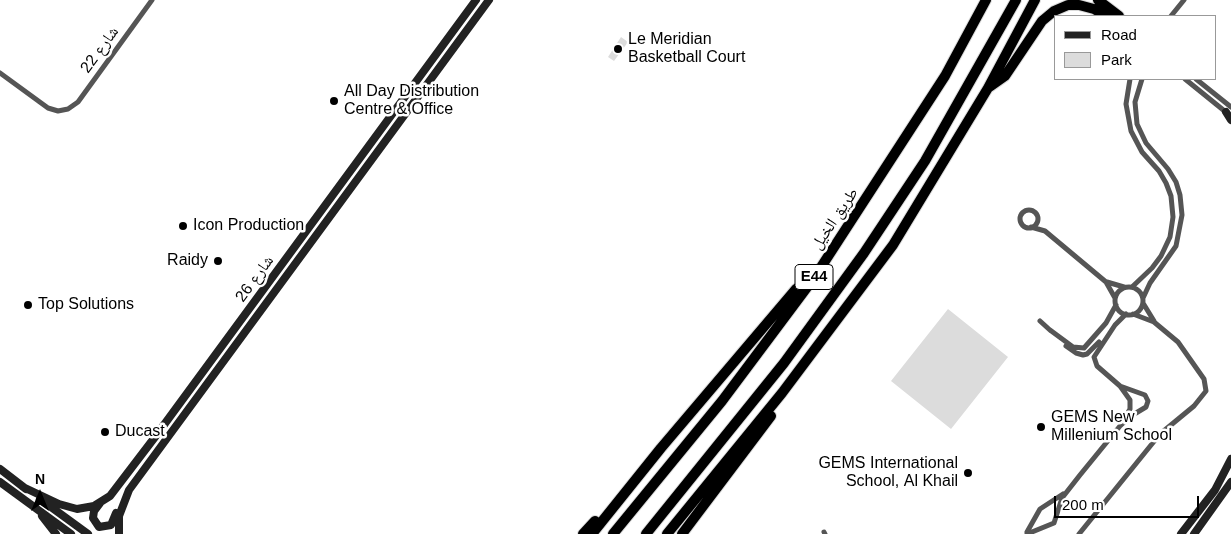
<!DOCTYPE html>
<html>
<head>
<meta charset="utf-8">
<style>
	body { margin:0 }
	#map { position:relative; width:1231px; height:534px; overflow:hidden; background:#fff; font-family:Helvetica,sans-serif }
	canvas { display:block }
	.legend { position:absolute; left:1054px; top:15px; width:162px; height:65px; box-sizing:border-box; background:#fff; border:1px solid #999; margin:0; padding:6px 9px; list-style:none; font-size:15px; color:#000 }
	.legend li { display:flex; align-items:center; gap:10px; height:25px }
	.legend b { width:25px; border:1px solid #999 }
	.north { position:absolute; left:15px; top:469px; width:50px; height:50px; -webkit-text-stroke:4px #fff; paint-order:stroke; rotate:0deg; font-size:14px; font-weight:700; line-height:20px; text-align:center; color:#000 }
	.north::after { content:''; display:block; margin:auto; width:18px; height:22px; background:#000; clip-path:polygon(50% 0,100% 100%,50% 72%,0 100%) }
	.scale { position:absolute; left:1054px; top:496px; width:145px; height:22px; box-sizing:border-box; border:2px solid #000; border-top:0; padding-left:6px; font-size:15px; line-height:18px; white-space:nowrap; color:#000; -webkit-text-stroke:4px #fff; paint-order:stroke }
</style>
</head>
<body>
<div id="map">
<canvas width="1231" height="534"></canvas>
<ul class="legend">
<li><b style="height:6px;background:#222"></b>Road</li>
<li><b style="height:14px;background:#dcdcdc"></b>Park</li>
</ul>
<div class="north">N</div>
<div class="scale">200 m</div>
</div>
<script>
const context = document.querySelector('canvas').getContext('2d');
context.lineJoin = 'round';
function paint(path, color) { context.fillStyle = color; context.fill(path, 'evenodd'); }
const shape = rows => new Path2D(rows.map(r => 'M' + r).join(''));
function stroke(path, color, width, dash) { context.strokeStyle = color; context.lineWidth = width; context.lineCap = dash ? 'butt' : 'round'; context.setLineDash(dash || []); context.stroke(path); }
function label(font, color, halo, rows, align = 'center') {
  context.font = font + ' Helvetica,"Noto Naskh Arabic",sans-serif'; context.lineWidth = 5; context.setLineDash([]); context.textBaseline = 'middle'; context.strokeStyle = halo; context.fillStyle = color; for (const [text, x, y, turn = 0] of rows) {
    context.save(); context.translate(x, y); context.rotate((+turn || 0) * Math.PI / 180); context.textAlign = isNaN(turn) ? turn : align; if (halo) context.strokeText(text, 0, 0); context.fillText(text, 0, 0); context.restore();
  }
}
const green = shape([
	[621,37,628,42,614,61,608,57],
	[948,309,1008,357,951,429,891,381]
]);
const street = shape([
	[1171,16,1184,0],
	[0,73,48,108,58,111,68,109,78,102,152,0],
	[1130,79,1126,104,1131,131,1142,152,1159,171,1166,183,1171,196,1173,217,1170,237,1161,256,1152,268,1132,287],
	[1142,79,1135,102,1137,124,1146,143,1168,169,1176,182,1180,195,1182,215,1176,246,1150,283,1143,298],
	[1185,79,1227,113],
	[1196,79,1231,107],
	'1020 219a9 9 0 1 1 18 0a9 9 0 1 1-18 0Z',
	[1031,227,1045,231,1106,282,1115,298],
	[1107,282,1124,287],
	'1115 301a14 14 0 1 1 28 0a14 14 0 1 1-28 0Z',
	[1143,303,1154,321],
	[1040,321,1051,331],
	[1050,330,1073,347,1084,348,1106,323,1116,305],
	[1066,346,1076,353,1083,355,1087,354,1099,342],
	[1123,421,1130,409,1130,400,1120,386,1097,366,1094,357,1115,325,1126,314],
	[824,532,825,534],
	[1027,532,1040,509,1063,494],
	[1027,534,1054,523,1062,498,1080,475,1120,426,1131,416,1146,407,1148,401,1145,395,1120,386],
	[1079,534,1160,434,1194,406,1206,391,1204,379,1178,342,1154,322,1133,314]
]);
const secondary = shape([
	[1226,112,1231,120],
	[0,469,26,489],
	[0,482,71,534],
	[23,487,59,504,77,509,94,506,110,496,155,437,476,0],
	[40,499,88,534],
	[100,503,94,511,93,518,99,527,111,525,116,513],
	[42,516,56,534],
	[119,534,119,516,129,490,489,0],
	[1181,534,1215,490,1231,459],
	[1194,534,1231,482]
]);
const highway = shape([
	[1098,0,1119,16],
	[988,88,1005,76,1042,21,1054,11,1068,5,1079,5,1094,9,1106,16],
	[583,534,595,521],
	[592,534,661,448,796,289,813,278],
	[613,534,722,401,814,278,945,76,986,0],
	[646,534,784,363,864,253,925,161,1016,0],
	[667,534,782,393,893,245,988,88,1035,0],
	[682,534,771,416]
]);
const markers = [
	[618,49,5,"#000"],
	[334,101,5,"#000"],
	[183,226,5,"#000"],
	[218,261,5,"#000"],
	[28,305,5,"#000"],
	[1041,427,5,"#000"],
	[105,432,5,"#000"],
	[968,473,5,"#000"]
];
const shields = [
	[814,277,38]
];
const shieldNames = [
	["E44",814,277]
];
const poiNames = [
	["Le Meridian",628,40],
	["Basketball Court",628,58],
	["All Day Distribution",344,92],
	["Centre & Office",344,110],
	["Icon Production",193,226],
	["Raidy",208,261,"right"],
	["Top Solutions",38,305],
	["GEMS New",1051,418],
	["Millenium School",1051,436],
	["Ducast",115,432],
	["GEMS International",958,464,"right"],
	["School, Al Khail",958,482,"right"]
];
const streetNames = [
	["شارع 22",100,50,-54],
	["طريق الخيل",835,219,-56],
	["شارع 26",255,279,-54]
];
paint(green, '#dcdcdc');
stroke(highway, '#dbdbdb', 12);
stroke(street, '#555', 5);
stroke(secondary, '#222', 8);
stroke(highway, '#000', 10);
for (const [x, y, r, color] of markers) { const dot = new Path2D(); dot.arc(x, y, r, 0, 2 * Math.PI); context.fillStyle = color; context.fill(dot); stroke(dot, '#fff', 2); }
for (const [x, y, w] of shields) { const box = new Path2D(); box.roundRect(x - w / 2, y - 12.5, w, 25, 4); context.fillStyle = '#fff'; context.fill(box); stroke(box, '#000', 1); }
label('bold 15px', '#000', null, shieldNames);
label('16px', '#000', '#fff', poiNames, 'left');
label('16px', '#000', '#fff', streetNames);
</script>
</body>
</html>
